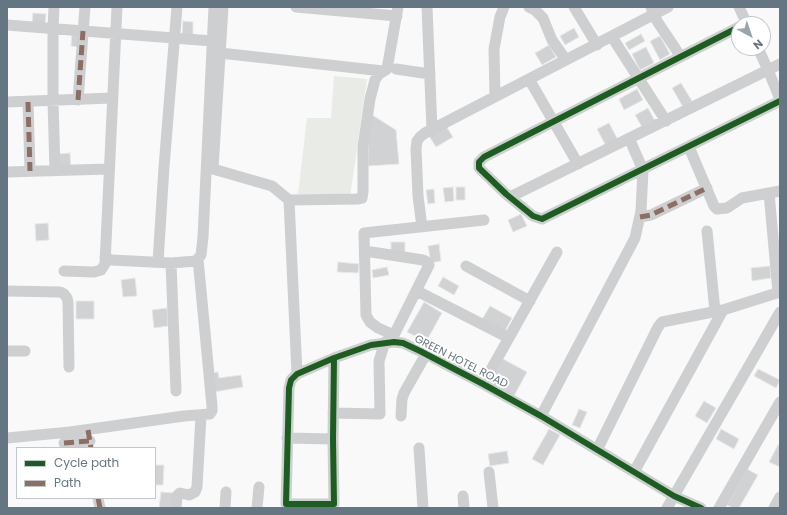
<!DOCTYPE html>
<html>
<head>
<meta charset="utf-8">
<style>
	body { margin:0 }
	#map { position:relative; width:787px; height:515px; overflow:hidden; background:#f9f9f9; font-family:Poppins,sans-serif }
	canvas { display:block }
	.frame { position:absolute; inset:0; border:8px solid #657683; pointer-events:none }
	.legend { position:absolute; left:16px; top:447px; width:140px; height:52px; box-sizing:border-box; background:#fff; border:1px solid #c1c8cd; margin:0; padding:5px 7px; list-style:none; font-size:12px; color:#657683 }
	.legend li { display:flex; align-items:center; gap:8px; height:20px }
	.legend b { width:20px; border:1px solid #c1c8cd }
	.north { position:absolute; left:731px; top:16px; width:40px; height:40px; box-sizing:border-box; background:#fff; border:1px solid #c1c8cd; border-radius:50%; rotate:140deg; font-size:11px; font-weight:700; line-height:16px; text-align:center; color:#657683 }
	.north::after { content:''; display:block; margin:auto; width:14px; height:18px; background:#99a4ac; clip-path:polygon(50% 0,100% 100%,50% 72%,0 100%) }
</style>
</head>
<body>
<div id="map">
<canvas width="787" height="515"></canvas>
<div class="frame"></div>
<ul class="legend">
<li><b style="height:5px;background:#1b5e20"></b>Cycle path</li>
<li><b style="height:5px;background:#8d6e63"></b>Path</li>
</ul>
<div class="north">N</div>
</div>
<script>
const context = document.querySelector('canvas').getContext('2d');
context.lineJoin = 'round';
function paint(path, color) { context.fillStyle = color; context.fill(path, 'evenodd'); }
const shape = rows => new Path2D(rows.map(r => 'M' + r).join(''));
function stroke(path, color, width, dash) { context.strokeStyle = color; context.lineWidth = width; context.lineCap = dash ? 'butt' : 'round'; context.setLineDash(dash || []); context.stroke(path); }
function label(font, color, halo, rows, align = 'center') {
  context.font = font + ' Poppins,sans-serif'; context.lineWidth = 4; context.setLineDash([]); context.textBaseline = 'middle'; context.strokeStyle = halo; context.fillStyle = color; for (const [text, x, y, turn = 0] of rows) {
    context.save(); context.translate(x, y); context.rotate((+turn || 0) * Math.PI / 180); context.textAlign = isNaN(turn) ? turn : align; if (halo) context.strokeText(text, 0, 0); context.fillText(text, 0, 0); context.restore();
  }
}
const green = shape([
	[334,76,367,79,350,197,332,194,298,194,307,118,331,118]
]);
const building = shape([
	[33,13,46,14,45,25,32,25,33,13],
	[183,21,193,22,193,35,182,34,183,21],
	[574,28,579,37,565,45,560,36,574,28],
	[72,31,80,31,78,47,71,46,72,31],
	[641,34,645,41,629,50,625,43,641,34],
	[660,36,670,54,660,60,650,41,660,36],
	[549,45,556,57,542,65,535,53,549,45],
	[646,47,654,63,640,70,632,54,646,47],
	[681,83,692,101,683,107,672,88,681,83],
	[637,89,643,100,624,110,619,99,637,89],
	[648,108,655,121,642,127,635,115,648,108],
	[369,113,396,130,399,164,368,166,369,113],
	[609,123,618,140,606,146,597,129,609,123],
	[446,126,453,137,436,147,429,136,446,126],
	[70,153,71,168,59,168,58,154,70,153],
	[453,187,454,201,445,202,443,188,453,187],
	[456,187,465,187,465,200,456,200,456,187],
	[434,189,435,203,428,204,426,190,434,189],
	[521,214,527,226,513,232,508,220,521,214],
	[48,223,49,240,36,241,35,224,48,223],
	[391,242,405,242,405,253,391,253,391,242],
	[439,244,441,261,431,263,428,246,439,244],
	[338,262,359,264,358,273,337,272,338,262],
	[770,266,771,278,752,281,751,268,770,266],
	[387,267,389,275,373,278,372,270,387,267],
	[443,277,459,286,454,295,438,286,443,277],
	[135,278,137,296,123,297,121,280,135,278],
	[76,301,94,301,94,319,76,319,76,301],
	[424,302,442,313,426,342,407,332,424,302],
	[490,306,512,318,504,333,481,321,490,306],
	[167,308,168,326,154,328,152,310,167,308],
	[503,359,527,372,514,396,489,383,503,359],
	[758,369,780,380,776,388,754,376,758,369],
	[218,372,219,378,241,375,243,387,214,392,211,373,218,372],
	[704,401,716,408,707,423,695,416,704,401],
	[579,409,587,412,580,428,572,425,579,409],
	[549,429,560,435,543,465,532,459,549,429],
	[721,429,739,439,734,449,716,439,721,429],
	[778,445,780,445,780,467,769,462,778,445],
	[507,451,509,463,490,466,488,454,507,451],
	[155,465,164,465,163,485,155,485,155,465],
	[747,469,758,475,739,508,733,508,727,505,747,469],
	[161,492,173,493,171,508,159,508,161,492]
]);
const minor = shape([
	[54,7,53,29,53,101,55,170],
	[223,7,213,169,272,186,289,200,357,199,362,198,363,192,363,147,370,99,375,80,379,74,387,69,398,7],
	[296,7,397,16],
	[427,7,432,130],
	[529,7,535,10,543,18,552,40,566,60],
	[574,7,597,45],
	[651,7,657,21,681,57],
	[739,7,747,24],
	[7,25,212,41],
	[739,27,484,157,479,162,479,168,506,194,533,216,542,219,780,101],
	[612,37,666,121],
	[758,48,768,70,780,99],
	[220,53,383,71],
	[396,69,430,74],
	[529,79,578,164],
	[495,97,494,49,500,17,504,7],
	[78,100,85,7],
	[7,102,112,98],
	[28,102,30,171],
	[689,147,714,206,717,209,727,208,742,198,780,191],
	[7,172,109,169],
	[769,193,778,292],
	[510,197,780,64],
	[289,200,297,374],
	[640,217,651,215,707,188],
	[422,227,418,196,416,149,417,141,420,137,425,133,668,7],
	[707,231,715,311],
	[365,251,423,260,427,262,429,265,394,335,394,341],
	[105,257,112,260,171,263,196,261,201,255,203,237,214,7],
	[158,262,164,167,177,7],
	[171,263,176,391],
	[466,266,530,301],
	[64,271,94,272,101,270,105,264,117,7],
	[7,291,60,292,64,294,67,298,68,302,69,367],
	[417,291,509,338],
	[394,335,378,328,370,322,366,315,364,233,484,220],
	[7,351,25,351],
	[334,358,333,439,334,504,286,504,289,388,291,380,297,374,334,358,371,345,394,342,403,343,420,351,483,384,541,416,674,496,701,508],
	[483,384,557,252],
	[333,413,380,414,379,361,385,342],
	[401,416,402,399,404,393,426,354],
	[541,416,635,238,641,211,643,170,629,138],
	[7,438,70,432,184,416,210,414,212,411,212,406,198,259],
	[287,438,333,439],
	[64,443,90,441],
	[419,448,423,508],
	[597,450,658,327,662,322,723,310,780,292],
	[489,472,493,508],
	[634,472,723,310],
	[463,496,464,508],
	[98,498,100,508],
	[176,508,177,496,180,493,189,495,195,492,197,487,201,416],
	[225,508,226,492],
	[257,508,259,487],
	[667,508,780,312],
	[719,508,780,402],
	[774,508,780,497]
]);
const quiet = shape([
	[78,100,83,31],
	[28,102,30,171],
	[640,217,651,215,707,188],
	[88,430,91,448],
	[64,443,90,441],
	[98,498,100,508]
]);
const cycleway = shape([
	[739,27,484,157,479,162,479,168,506,194,533,216,542,219,780,101],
	[334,358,333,439,334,504,286,504,289,388,291,380,297,374,334,358,371,345,394,342,403,343,420,351,483,384,541,416,674,496,701,508]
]);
const streetNames = [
	["GREEN HOTEL ROAD",461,362,27]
];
paint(green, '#e8ebe6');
paint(building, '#d0d2d3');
stroke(building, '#e8e8e8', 1);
stroke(minor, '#cecfd0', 11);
stroke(quiet, '#8d6e63', 5, [10, 5]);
stroke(cycleway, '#1b5e20', 6);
label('11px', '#657683', '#fff', streetNames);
</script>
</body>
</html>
